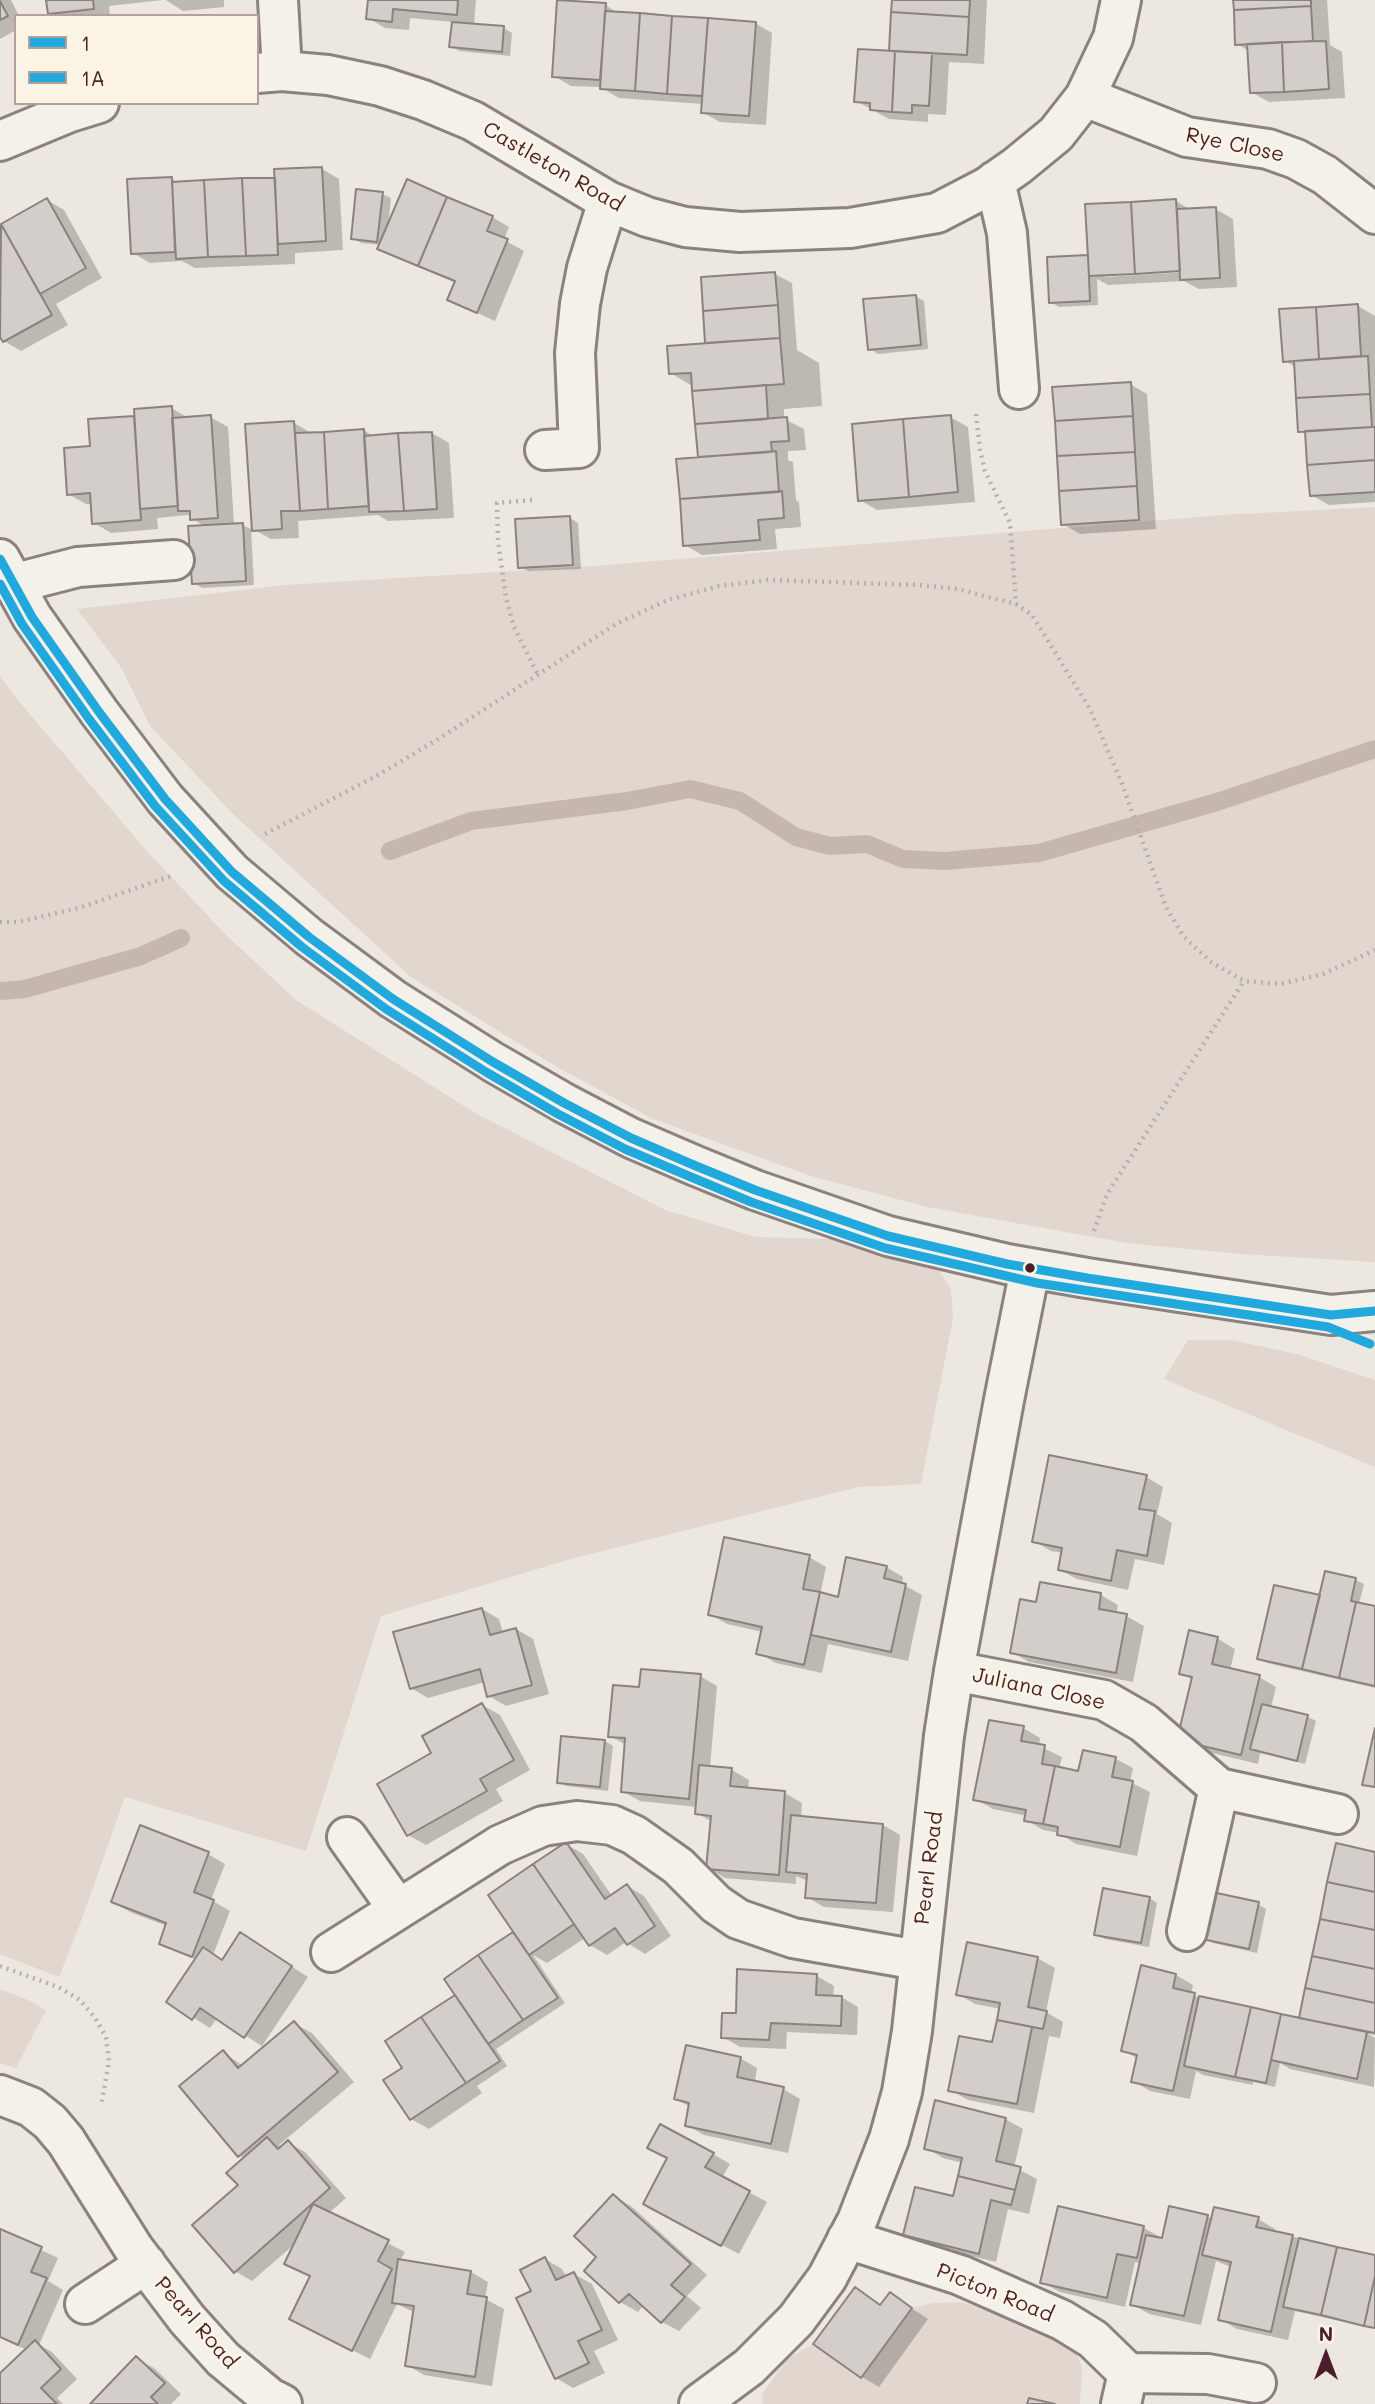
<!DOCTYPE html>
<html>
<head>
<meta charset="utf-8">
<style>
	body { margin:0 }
	#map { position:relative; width:1375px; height:2404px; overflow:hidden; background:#ece7df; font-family:Mali,sans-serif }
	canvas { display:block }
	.legend { position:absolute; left:14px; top:14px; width:245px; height:91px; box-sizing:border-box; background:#fcf5e5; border:2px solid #b59f9b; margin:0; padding:9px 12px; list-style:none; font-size:21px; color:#4a1f2b }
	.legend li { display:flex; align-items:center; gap:14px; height:35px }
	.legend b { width:35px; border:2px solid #b59f9b }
	.north { position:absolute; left:1291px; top:2320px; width:70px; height:70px; -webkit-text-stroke:5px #fcf5e5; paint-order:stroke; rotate:0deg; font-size:19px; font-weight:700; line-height:28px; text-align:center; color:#4a1f2b }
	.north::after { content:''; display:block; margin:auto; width:24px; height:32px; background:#4a1f2b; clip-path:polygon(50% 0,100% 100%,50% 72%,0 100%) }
</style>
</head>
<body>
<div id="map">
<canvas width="1375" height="2404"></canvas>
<ul class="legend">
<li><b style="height:9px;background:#21a8dc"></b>1</li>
<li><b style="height:9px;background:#21a8dc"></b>1A</li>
</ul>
<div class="north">N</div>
</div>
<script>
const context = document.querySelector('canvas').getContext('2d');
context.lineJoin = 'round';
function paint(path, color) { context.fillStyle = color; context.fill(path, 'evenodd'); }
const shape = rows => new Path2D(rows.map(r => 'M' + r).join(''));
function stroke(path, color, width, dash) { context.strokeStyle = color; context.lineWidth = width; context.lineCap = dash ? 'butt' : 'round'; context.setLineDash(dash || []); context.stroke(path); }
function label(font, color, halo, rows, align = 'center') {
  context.font = font + ' Mali,sans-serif'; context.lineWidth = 5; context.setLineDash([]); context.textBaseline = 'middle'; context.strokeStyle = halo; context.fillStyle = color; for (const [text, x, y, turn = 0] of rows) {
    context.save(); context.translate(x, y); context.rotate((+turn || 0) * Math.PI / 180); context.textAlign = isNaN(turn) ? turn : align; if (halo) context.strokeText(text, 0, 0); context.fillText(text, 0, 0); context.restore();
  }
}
const green = shape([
	[1375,507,1375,1262,1241,1254,1127,1243,927,1207,811,1176,653,1119,557,1067,411,977,233,814,150,726,122,669,77,609,286,585,594,566,1222,515],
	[0,676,16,698,145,849,226,935,296,1000,475,1113,665,1210,756,1237,869,1240,936,1265,951,1290,953,1318,921,1484,858,1487,567,1560,381,1616,306,1851,125,1797,83,1916,59,1977,0,1954],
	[1188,1340,1231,1340,1297,1354,1375,1380,1375,1467,1164,1379],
	[0,1989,28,2000,46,2010,16,2068,0,2063],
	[960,2302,1032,2321,1071,2341,1082,2367,1080,2404,1055,2404,1029,2398,1027,2404,763,2404,762,2394,787,2359,813,2344,861,2378,912,2308,933,2303]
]);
const shadow = shape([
	[0,0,11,0,19,16,16,16,16,30,0,39],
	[48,0,163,0,109,6,110,16,55,16,49,13],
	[166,0,224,0,224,7,183,11],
	[370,0,476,0,474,25,504,28,512,33,510,56,459,51,451,46,453,22,410,18,409,30,385,28,368,18],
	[894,0,987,0,984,64,949,62,946,115,928,114,928,122,889,119,856,101,891,53],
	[1235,0,1327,0,1330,45,1342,52,1345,98,1269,102,1251,92,1249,51,1237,44],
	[605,5,620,14,755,23,772,33,766,125,720,122,702,112,703,104,619,98,600,87,571,86,554,76],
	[322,169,339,179,343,250,295,253,295,264,195,268,182,261,150,263,133,253,171,178,180,184,277,179],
	[382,194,391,198,388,227,492,217,509,227,504,240,524,251,495,321,450,300,456,283,397,258,380,248,381,245,361,243,353,238],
	[47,200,64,210,102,278,56,304,68,325,21,351,4,341,0,334,0,227],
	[1176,201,1191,210,1215,209,1233,219,1237,287,1199,289,1184,281,1108,285,1097,279,1098,305,1059,307,1051,302,1087,256],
	[1188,268,1189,272,1105,277,1105,274],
	[775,274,792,283,797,350,819,363,822,406,784,409,784,419,804,429,806,450,788,451,788,460,793,462,796,500,799,502,801,527,775,529,777,549,702,555,685,545,700,459,694,387,670,373,712,345,707,342],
	[915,296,924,301,928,349,878,354,870,349],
	[1358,306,1375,316,1375,502,1329,505,1311,495,1307,435,1299,431,1296,367,1285,361],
	[1130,384,1147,394,1156,529,1080,534,1063,524],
	[171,408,189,418,210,417,228,427,234,525,242,525,251,529,254,585,202,588,194,583,205,527,188,515,157,518,158,529,111,533,94,523,92,504,86,504,68,494,92,447,90,421,136,418],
	[950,417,968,427,975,502,877,510,860,500],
	[294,423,311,433,363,430,375,437,432,433,449,443,454,518,388,521,378,515,298,521,299,538,271,539,253,529],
	[570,518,578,523,581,569,528,571,520,567],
	[1146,1477,1163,1487,1157,1514,1172,1523,1164,1565,1135,1559,1128,1590,1077,1579,1060,1570,1063,1553,1051,1551,1034,1541],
	[809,1557,826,1567,820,1595,839,1599,886,1567,903,1577,902,1584,922,1595,908,1661,828,1644,822,1673,776,1663,758,1653,763,1632,727,1624,710,1614],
	[1326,1573,1356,1580,1364,1584,1359,1604,1375,1608,1375,1688,1267,1663,1259,1658,1321,1597],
	[1041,1584,1101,1595,1118,1605,1116,1614,1126,1616,1144,1626,1133,1682,1029,1662,1012,1652,1038,1604],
	[482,1609,499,1619,503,1633,516,1629,533,1639,549,1694,506,1706,489,1696,485,1682,428,1698,411,1688],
	[1191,1632,1218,1639,1235,1649,1230,1670,1259,1677,1276,1687,1271,1708,1308,1717,1316,1721,1305,1764,1260,1753,1258,1764,1196,1749,1193,1680,1181,1673],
	[700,1676,717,1686,710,1768,732,1770,749,1780,748,1790,785,1793,802,1803,801,1818,883,1825,900,1835,893,1912,824,1907,807,1897,808,1881,796,1876,796,1884,725,1878,708,1868,712,1822,697,1813,697,1807,640,1801,622,1791,626,1745,610,1736,641,1689],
	[482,1705,500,1715,530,1770,496,1789,503,1801,426,1845,408,1835,434,1754],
	[1023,1728,1040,1738,1039,1746,1062,1757,1059,1769,1080,1773,1116,1759,1133,1768,1130,1782,1150,1792,1137,1856,1076,1844,1059,1833,1043,1830,1026,1820,1027,1816,993,1809,975,1799],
	[605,1741,613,1746,608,1791,567,1786,558,1782],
	[566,1844,583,1854,612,1896,627,1886,644,1896,671,1936,645,1954,626,1942,607,1955,590,1945,585,1938,547,1963,533,1955,565,2003,496,2049,507,2066,477,2086,482,2093,429,2129,411,2119,405,2069,457,1995,446,1979,516,1933],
	[1375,1853,1375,2035,1368,2034,1375,2038,1374,2087,1290,2069,1280,2063,1275,2087,1253,2082,1253,2085,1203,2075,1196,2071,1190,2099,1150,2091,1133,2081,1138,2059,1123,2050,1176,1975,1193,1985,1191,1994,1200,1998,1300,2020],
	[208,1854,225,1864,211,1900,230,1911,213,1955,223,1961,257,1944,308,1977,262,2046,217,2018,210,2028,169,2002,197,1960,161,1944,167,1926,130,1912,113,1902],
	[1149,1898,1157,1903,1149,1947,1105,1939,1096,1934],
	[1258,1904,1266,1909,1257,1953,1213,1943,1204,1938],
	[1037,1958,1055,1968,1046,2012,1063,2022,1060,2038,1049,2036,1034,2113,968,2100,950,2090,994,2044,1001,2009,975,2004,958,1994],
	[817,1976,834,1986,833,1997,841,1997,858,2007,857,2035,787,2032,786,2049,740,2047,723,2037,737,2015],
	[295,2024,312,2033,354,2082,279,2145,283,2147,288,2143,305,2152,346,2198,329,2213,405,2252,400,2261,471,2272,488,2282,485,2299,504,2309,492,2386,424,2375,407,2365,415,2313,397,2304,370,2359,308,2328,312,2277,287,2263,297,2242,252,2281,235,2271,240,2185,245,2159,239,2155,223,2052,243,2066],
	[740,2058,757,2068,755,2082,783,2089,800,2099,788,2153,704,2135,687,2125,690,2107,676,2099],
	[1005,2119,1023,2129,1014,2167,1037,2179,1029,2214,1008,2209,996,2262,923,2245,905,2235,955,2198,963,2163,943,2158,926,2148],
	[713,2154,730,2164,722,2178,767,2202,739,2254,662,2213],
	[614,2196,631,2206,707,2275,687,2296,701,2308,679,2331,662,2322,644,2305,638,2312,620,2302,599,2257],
	[1207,2216,1212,2219,1258,2219,1275,2229,1274,2232,1375,2257,1375,2329,1295,2311,1288,2340,1237,2329,1220,2319,1231,2267,1216,2261,1201,2325,1149,2314,1132,2304,1141,2264,1135,2262,1125,2307,1060,2292,1042,2282,1144,2228,1164,2239],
	[0,2231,58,2258,48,2281,63,2290,39,2345,52,2352,77,2379,57,2398,63,2404,0,2404,0,2376,27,2350,0,2338],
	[545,2259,562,2269,566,2277,574,2274,592,2284,618,2340,594,2351,605,2373,573,2388,556,2378,533,2291],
	[855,2289,882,2306,890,2294,928,2319,879,2387,862,2377],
	[136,2359,154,2368,181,2394,171,2404,93,2404]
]);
const stream = shape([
	[390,851,471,821,627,801,690,789,740,801,796,837,830,846,867,844,903,859,945,861,1039,853,1217,802,1375,749],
	[0,991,25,989,141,956,181,938]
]);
const building = shape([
	[46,0,93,0,94,9,48,14,46,0],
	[368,0,458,0,457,15,393,9,392,22,366,19,368,0],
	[557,0,606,3,600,80,552,77,557,0],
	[892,0,970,0,969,17,891,12,892,0],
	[1233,0,1311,0,1311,6,1234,10,1233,0],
	[0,1,8,16,0,20,0,1],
	[1311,6,1313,41,1235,45,1234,10,1311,6],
	[605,11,640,13,635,91,600,89,605,11],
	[891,12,969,17,967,55,889,51,891,12],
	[640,13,672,16,667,94,635,91,640,13],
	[672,16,708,18,702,96,667,94,672,16],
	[708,18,756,22,749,116,701,113,708,18],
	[452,22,504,26,502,52,449,47,452,22],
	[1326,41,1329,89,1284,92,1282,42,1326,41],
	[1282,42,1284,92,1250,93,1247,44,1282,42],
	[858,49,895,51,892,112,870,110,870,103,854,102,858,49],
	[895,51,932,53,929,106,912,105,912,113,892,112,895,51],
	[322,167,326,241,278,244,274,169,322,167],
	[172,177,175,252,131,254,127,179,172,177],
	[242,178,275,178,278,255,246,256,242,178],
	[242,178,246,256,208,257,204,180,242,178],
	[407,179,447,197,418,266,377,249,407,179],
	[204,180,208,257,176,259,172,182,204,180],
	[356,189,383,192,377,242,351,239,356,189],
	[447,197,493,216,487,231,508,239,477,313,447,300,455,281,418,266,447,197],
	[47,198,86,268,40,294,1,224,47,198],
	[1176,199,1180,271,1135,274,1131,202,1176,199],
	[1131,202,1135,274,1089,276,1085,204,1131,202],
	[1216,207,1220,278,1180,280,1177,209,1216,207],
	[1,224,52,315,3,342,0,337,1,224],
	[1088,255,1090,301,1049,303,1047,257,1088,255],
	[775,272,778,305,703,311,701,277,775,272],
	[916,295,921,345,868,350,863,299,916,295],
	[1358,304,1361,356,1319,359,1316,307,1358,304],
	[778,305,780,338,705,343,703,311,778,305],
	[1316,307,1319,359,1283,362,1279,309,1316,307],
	[780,338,784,384,692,391,691,373,669,374,667,346,780,338],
	[1368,356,1370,394,1296,398,1294,361,1368,356],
	[1131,382,1133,416,1055,421,1052,387,1131,382],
	[766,385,768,419,695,424,692,391,766,385],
	[1370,394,1372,427,1298,432,1296,398,1370,394],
	[172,406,178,506,140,509,134,409,172,406],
	[211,415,218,518,190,520,190,511,178,511,172,418,211,415],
	[951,415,958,492,909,497,903,419,951,415],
	[134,416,141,520,92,524,90,493,67,495,64,448,90,446,88,419,134,416],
	[1133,416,1135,452,1057,456,1055,421,1133,416],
	[787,417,789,441,771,442,772,452,698,457,695,424,787,417],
	[903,419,909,497,858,501,852,424,903,419],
	[294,421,300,511,281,511,282,529,252,531,245,424,294,421],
	[1372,427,1375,427,1375,460,1307,465,1305,431,1372,427],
	[364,429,369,506,328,509,324,432,364,429],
	[324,432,328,509,300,511,295,433,324,432],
	[432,432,437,509,404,511,398,433,432,432],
	[398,433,404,511,369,512,364,436,398,433],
	[776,451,779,492,680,499,676,459,776,451],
	[1135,452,1137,486,1059,491,1057,456,1135,452],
	[1375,460,1375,492,1310,496,1307,465,1375,460],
	[1137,486,1139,520,1061,525,1059,491,1137,486],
	[782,491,784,518,758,520,760,540,683,546,680,499,782,491],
	[570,516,573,565,518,568,515,519,570,516],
	[243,523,246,581,192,584,188,526,243,523],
	[1049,1455,1147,1475,1139,1509,1155,1511,1147,1556,1117,1550,1111,1581,1058,1570,1062,1548,1032,1542,1049,1455],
	[724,1537,810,1555,803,1589,820,1592,804,1665,756,1654,762,1627,708,1615,724,1537],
	[846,1557,887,1566,884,1578,906,1584,891,1652,811,1635,820,1592,838,1597,846,1557],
	[1325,1571,1356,1578,1351,1601,1356,1602,1339,1678,1302,1669,1325,1571],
	[1040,1582,1101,1593,1099,1609,1127,1614,1116,1673,1010,1653,1020,1599,1036,1602,1040,1582],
	[1274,1585,1320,1595,1302,1669,1257,1659,1274,1585],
	[1356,1602,1375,1606,1375,1686,1339,1678,1356,1602],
	[482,1608,490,1635,516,1628,532,1685,487,1697,480,1669,410,1689,393,1632,482,1608],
	[1189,1630,1218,1637,1212,1664,1260,1675,1241,1755,1177,1740,1192,1677,1179,1674,1189,1630],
	[641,1669,701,1674,689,1799,621,1792,625,1738,608,1737,613,1685,639,1687,641,1669],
	[482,1703,514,1760,480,1779,487,1791,407,1836,377,1784,431,1753,422,1736,482,1703],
	[1262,1704,1308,1715,1297,1761,1250,1749,1262,1704],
	[989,1720,1024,1726,1021,1741,1045,1745,1042,1764,1055,1766,1043,1824,1024,1821,1026,1810,973,1800,989,1720],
	[1375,1728,1375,1787,1362,1785,1375,1728],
	[561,1736,605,1740,600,1787,557,1783,561,1736],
	[1083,1750,1116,1757,1112,1777,1133,1781,1120,1847,1057,1835,1058,1827,1043,1824,1055,1766,1078,1771,1083,1750],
	[699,1765,732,1768,730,1786,785,1791,779,1875,706,1869,711,1816,695,1814,699,1765],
	[791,1815,883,1824,876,1903,805,1898,807,1874,786,1872,791,1815],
	[140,1825,209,1852,194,1892,214,1900,192,1957,159,1944,166,1923,111,1902,140,1825],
	[566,1842,605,1899,627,1884,655,1926,627,1945,615,1928,589,1946,533,1864,566,1842],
	[1336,1843,1375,1852,1375,1892,1327,1882,1336,1843],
	[533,1864,574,1924,529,1955,488,1895,533,1864],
	[1327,1882,1375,1892,1375,1930,1320,1919,1327,1882],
	[1103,1888,1150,1897,1141,1943,1094,1935,1103,1888],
	[1212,1892,1259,1902,1249,1949,1202,1939,1212,1892],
	[1320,1919,1375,1930,1375,1969,1312,1956,1320,1919],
	[240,1932,292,1966,244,2038,200,2008,192,2020,166,2002,203,1947,222,1960,240,1932],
	[513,1932,558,1998,523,2020,478,1955,513,1932],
	[967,1942,1038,1957,1028,2007,1047,2011,1043,2029,997,2020,1000,2003,956,1995,967,1942],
	[478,1955,523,2020,488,2044,444,1979,478,1955],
	[1312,1956,1375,1969,1375,2003,1305,1988,1312,1956],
	[1141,1965,1176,1974,1173,1988,1195,1993,1173,2091,1131,2082,1137,2055,1121,2051,1141,1965],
	[737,1969,817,1974,816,1995,842,1996,841,2026,771,2023,769,2040,721,2038,722,2013,736,2013,737,1969],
	[1305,1988,1375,2003,1375,2033,1299,2018,1305,1988],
	[455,1995,500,2061,466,2083,421,2017,455,1995],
	[1199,1996,1251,2007,1235,2077,1184,2066,1199,1996],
	[1251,2007,1281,2014,1266,2083,1235,2077,1251,2007],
	[1281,2014,1367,2032,1357,2079,1271,2060,1281,2014],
	[421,2017,466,2083,410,2120,383,2080,402,2068,385,2041,421,2017],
	[997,2020,1032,2027,1017,2104,948,2091,959,2036,992,2042,997,2020],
	[294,2021,338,2072,238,2157,179,2086,223,2050,238,2068,294,2021],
	[686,2045,741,2057,737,2077,784,2087,771,2144,685,2126,689,2103,674,2099,686,2045],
	[935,2100,1006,2118,996,2161,1021,2167,1015,2190,958,2176,962,2158,924,2149,935,2100],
	[660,2124,714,2153,705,2167,750,2191,721,2246,643,2204,667,2158,647,2148,660,2124],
	[267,2137,278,2149,288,2140,330,2188,234,2273,192,2225,238,2185,226,2173,267,2137],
	[958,2176,1015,2190,1011,2205,991,2200,979,2254,903,2235,915,2187,953,2196,958,2176],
	[613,2194,691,2264,671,2285,685,2297,661,2323,629,2294,619,2303,584,2271,596,2257,574,2236,613,2194],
	[313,2204,389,2240,378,2261,392,2269,352,2351,289,2319,310,2276,284,2264,313,2204],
	[1058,2206,1144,2226,1137,2258,1117,2254,1107,2298,1040,2283,1058,2206],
	[1169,2206,1208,2215,1184,2316,1130,2305,1146,2235,1162,2238,1169,2206],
	[1214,2207,1259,2217,1256,2227,1293,2235,1271,2332,1218,2320,1231,2262,1202,2255,1214,2207],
	[0,2229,42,2247,31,2272,47,2278,18,2345,0,2337,0,2229],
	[1299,2238,1337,2247,1321,2315,1283,2307,1299,2238],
	[1337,2247,1375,2255,1375,2276,1364,2326,1321,2315,1337,2247],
	[545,2257,556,2280,574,2272,602,2330,578,2341,589,2363,555,2379,516,2298,531,2291,520,2270,545,2257],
	[398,2259,471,2271,467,2294,487,2297,475,2377,405,2366,414,2306,392,2303,398,2259],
	[1375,2276,1375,2328,1364,2326,1375,2276],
	[855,2287,880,2305,890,2292,912,2308,861,2378,813,2344,855,2287],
	[35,2340,61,2369,41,2388,57,2404,0,2404,0,2373,35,2340],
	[136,2356,165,2383,151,2397,158,2404,90,2404,136,2356],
	[1029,2398,1055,2404,1027,2404,1029,2398]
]);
const path = shape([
	[976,414,980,450,985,471,1010,523,1016,604],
	[532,500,497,503,498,541,506,598,514,627,538,675],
	[265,834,380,774,440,738,616,624,668,600,719,586,769,580,919,585,957,589,1016,604,1032,615,1090,709,1122,784,1166,907,1183,936,1211,962,1244,981,1280,984,1323,974,1375,950],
	[0,922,18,922,79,908,171,876],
	[1094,1231,1107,1194,1244,981],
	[0,1966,58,1987,80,2000,95,2018,106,2037,109,2062,101,2105]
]);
const minor = shape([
	[278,0,282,71],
	[257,73,282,71,328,75,380,86,423,100,473,121,608,201,647,217,685,227,740,232,850,228,937,213,987,187,1017,166,1056,134,1085,97,1113,38,1121,0],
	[1085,97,1187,137,1268,149,1296,159,1325,175,1375,214],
	[0,141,70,112,99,103],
	[995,181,1007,233,1019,389],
	[545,450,579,448,575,353,580,304,587,268,608,201],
	[0,559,32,617,99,712,165,799,232,872,309,937,393,999,493,1062,564,1103,631,1138,696,1166,755,1190,888,1236,1007,1264,1087,1278,1331,1315,1375,1311],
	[12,584,78,567,174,560],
	[954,1671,1104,1700,1144,1723,1219,1788,1338,1814],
	[347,1837,398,1909],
	[1187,1931,1219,1788],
	[331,1952,500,1845,543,1826,577,1821,612,1825,634,1835,678,1866,716,1904,738,1919,793,1938,918,1960],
	[0,2095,31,2107,50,2122,66,2141,134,2249,187,2319,223,2359,270,2398,282,2404],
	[847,2239,960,2275,1062,2320,1093,2339,1128,2373,1121,2404],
	[85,2304,146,2264],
	[1128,2373,1208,2374,1256,2383],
	[699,2404,749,2367,796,2320,827,2278,857,2221,889,2139,902,2092,912,2031,944,1736,954,1671,1004,1400,1030,1269]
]);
const bus1 = shape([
	[0,559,32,617,99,712,165,799,232,872,309,937,393,999,493,1062,564,1103,631,1138,696,1166,755,1190,888,1236,1007,1264,1087,1278,1331,1315,1375,1311]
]);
const bus2 = shape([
	[0,584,22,624,89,719,155,806,224,881,302,947,386,1009,486,1072,558,1114,625,1149,691,1177,751,1202,885,1248,1037,1283,1328,1327,1370,1344]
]);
const markers = [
	[1030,1268,6,"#4a1f2b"]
];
const streetNames = [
	["Rye Close",1235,145,12],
	["Castleton Road",553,167,30],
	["Juliana Close",1039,1689,12],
	["Pearl Road",929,1868,-83],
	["Picton Road",995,2293,22],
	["Pearl Road",196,2323,49]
];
paint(green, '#e1d7ce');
paint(shadow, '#0003');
stroke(stream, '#c6b6b0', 18);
paint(building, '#d3cec9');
stroke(building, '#8b817f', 2);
stroke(minor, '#8b817f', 44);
stroke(path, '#b6afac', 4.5, [2, 5]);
stroke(minor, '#f4f0ea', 38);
stroke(bus1, '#21a8dc', 9);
stroke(bus2, '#21a8dc', 9);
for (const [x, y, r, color] of markers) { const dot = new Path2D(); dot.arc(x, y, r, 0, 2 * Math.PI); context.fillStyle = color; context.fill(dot); stroke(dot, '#fcf5e5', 2.5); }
label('21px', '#4a1f2b', '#fcf5e5', streetNames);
</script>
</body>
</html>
